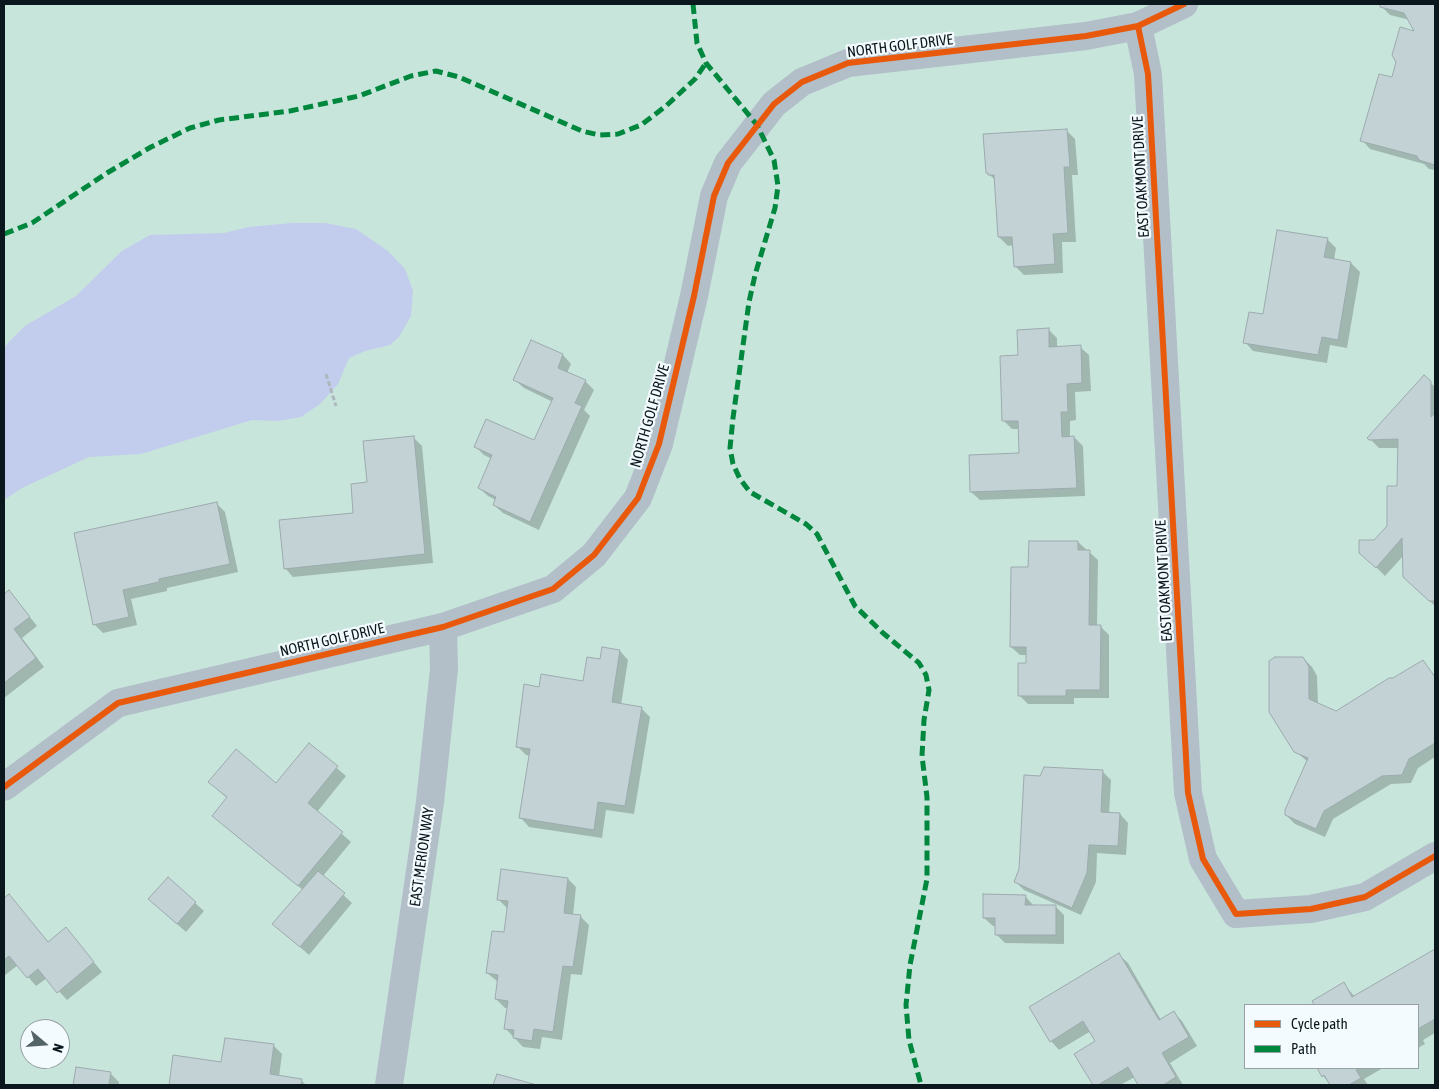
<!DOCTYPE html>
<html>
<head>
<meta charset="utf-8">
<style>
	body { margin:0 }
	#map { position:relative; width:1439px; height:1089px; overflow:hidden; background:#ddeef4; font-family:"Asap Condensed",sans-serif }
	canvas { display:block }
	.frame { position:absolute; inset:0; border:5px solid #0a181d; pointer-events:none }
	.legend { position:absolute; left:1244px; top:1004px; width:175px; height:65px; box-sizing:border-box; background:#f4fbfe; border:1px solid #96a0a4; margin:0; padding:6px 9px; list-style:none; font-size:15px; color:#0a181d }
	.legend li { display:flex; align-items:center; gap:10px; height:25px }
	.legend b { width:25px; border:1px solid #96a0a4 }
	.north { position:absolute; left:20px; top:1019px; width:50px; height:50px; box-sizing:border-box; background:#f4fbfe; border:1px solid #96a0a4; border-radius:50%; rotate:108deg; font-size:14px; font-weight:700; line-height:20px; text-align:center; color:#0a181d }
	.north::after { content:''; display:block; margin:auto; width:18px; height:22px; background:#546368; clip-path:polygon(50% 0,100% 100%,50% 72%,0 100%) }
</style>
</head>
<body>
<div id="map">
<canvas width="1439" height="1089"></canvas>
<div class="frame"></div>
<ul class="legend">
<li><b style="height:6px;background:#e8590c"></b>Cycle path</li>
<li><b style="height:6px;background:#00873e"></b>Path</li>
</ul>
<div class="north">N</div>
</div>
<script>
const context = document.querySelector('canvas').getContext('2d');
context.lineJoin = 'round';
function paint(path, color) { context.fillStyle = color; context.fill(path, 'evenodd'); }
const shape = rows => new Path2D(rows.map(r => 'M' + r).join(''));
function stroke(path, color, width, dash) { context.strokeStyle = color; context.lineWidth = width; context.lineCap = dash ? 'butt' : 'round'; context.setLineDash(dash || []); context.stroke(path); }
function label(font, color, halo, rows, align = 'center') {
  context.font = font + ' "Asap Condensed",sans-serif'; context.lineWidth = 4.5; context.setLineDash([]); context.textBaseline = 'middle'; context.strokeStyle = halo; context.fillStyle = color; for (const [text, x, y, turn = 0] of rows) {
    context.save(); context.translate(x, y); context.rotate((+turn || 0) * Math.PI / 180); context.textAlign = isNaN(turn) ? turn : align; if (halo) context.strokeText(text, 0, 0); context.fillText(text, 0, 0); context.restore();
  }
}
const green = shape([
	[4,4,1435,4,1435,1085,4,1085],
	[1245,1005,1418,1005,1418,1068,1245,1068],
	[30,1029,60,1029,60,1059,30,1059]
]);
const water = shape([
	[292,223,325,223,356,229,388,251,405,269,413,291,411,316,399,337,390,345,365,351,349,358,338,384,320,404,301,417,277,421,252,420,141,454,89,457,22,488,4,500,4,347,25,326,76,296,122,251,150,235,224,233,249,227]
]);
const shadow = shape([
	[1382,4,1435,4,1435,170,1429,169,1424,164,1370,149,1362,140,1417,33,1410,20,1390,15,1381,6],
	[1067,131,1075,139,1078,175,1072,175,1076,242,1062,242,1063,273,1024,275,1015,266,1014,245,1008,246,999,237,996,181,987,172],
	[1327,239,1336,248,1334,260,1351,263,1360,272,1347,348,1330,345,1327,363,1253,351,1245,342,1264,316],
	[1048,329,1057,338,1057,348,1080,347,1089,355,1091,391,1075,392,1076,420,1070,421,1070,438,1074,437,1083,446,1085,496,980,500,971,492,1020,454,1019,429,1012,429,1004,421,1019,356],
	[532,342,563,355,571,364,567,373,585,381,594,390,584,410,590,416,539,530,503,513,494,505,496,500,488,496,479,488,492,459,484,455,475,446,535,442,553,402,524,388,515,380],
	[1424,376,1435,387,1435,606,1413,586,1404,555,1385,576,1370,561,1375,541,1388,526,1399,487,1399,448,1379,448,1369,438],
	[413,437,422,446,433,563,293,577,285,568,355,514,369,483],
	[217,504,225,512,238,572,167,588,167,591,131,599,137,625,103,633,94,624,76,534],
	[1078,542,1098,560,1097,627,1101,627,1109,635,1109,698,1074,698,1074,704,1028,704,1019,695,1027,664,1027,655,1020,655,1011,647,1030,568],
	[9,591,37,626,22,638,44,667,4,698,4,595],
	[620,651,628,660,621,705,641,708,650,717,634,814,606,810,602,838,529,827,521,818,531,756,526,755,517,746,540,688,584,682,601,661],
	[1303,658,1312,667,1317,676,1318,704,1336,712,1423,662,1435,676,1435,757,1418,768,1411,783,1391,784,1333,819,1325,837,1295,824,1286,815,1308,762,1295,751],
	[309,744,346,776,317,812,351,842,323,876,352,903,309,955,283,932,303,890,222,824,227,798,209,782,277,784],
	[1102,771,1111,780,1109,814,1120,814,1128,823,1126,855,1097,853,1096,882,1081,915,1024,890,1015,881,1020,869,1040,777],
	[568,879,576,887,573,915,580,916,589,925,582,975,571,974,562,1040,542,1037,540,1049,523,1047,505,1028,508,1008,505,1008,496,999,498,982,487,973,505,934,507,908,498,899],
	[9,896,49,943,74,938,102,972,67,1000,47,978,36,986,18,965,4,976,4,900],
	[1025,896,1034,906,1055,906,1064,915,1064,944,1005,943,996,934,996,926,993,926,984,918],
	[195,903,204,911,186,932,159,908],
	[1435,951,1435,1033,1423,1040,1425,1044,1418,1048,1418,1005,1316,1005,1314,1001,1344,984,1355,997],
	[1119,955,1128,963,1161,1020,1174,1013,1182,1021,1197,1046,1170,1063,1183,1085,1140,1085,1135,1077,1120,1085,1095,1085,1076,1054,1097,1042,1091,1031,1059,1050,1051,1041],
	[274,1046,282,1054,279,1077,301,1080,306,1085,170,1085,174,1056,222,1063],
	[77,1068,110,1073,119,1082,119,1085,74,1085],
	[1318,1068,1383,1068,1364,1079,1368,1085,1331,1085,1323,1076]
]);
const building = shape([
	[1380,4,1435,4,1435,165,1419,160,1417,156,1360,141,1379,74,1392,77,1396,62,1392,55,1400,27,1414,31,1404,13,1380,7,1380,4],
	[1067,129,1070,167,1064,167,1068,233,1053,234,1055,264,1014,267,1012,237,998,237,994,175,988,175,988,173,986,173,983,134,1067,129],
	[1277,230,1328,238,1324,257,1351,262,1338,340,1322,337,1318,355,1243,343,1249,312,1263,314,1277,230],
	[1049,328,1049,347,1081,345,1082,383,1067,384,1068,412,1061,412,1062,437,1074,436,1077,488,970,492,969,455,1019,453,1018,421,1002,421,1000,356,1018,355,1017,330,1049,328],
	[531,340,563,354,558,368,586,380,575,403,582,406,530,522,493,505,496,497,478,488,492,455,474,447,486,419,534,440,553,398,513,380,531,340],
	[1424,375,1431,381,1431,417,1435,413,1435,601,1429,601,1403,577,1402,538,1376,568,1359,553,1359,540,1374,540,1387,526,1387,486,1397,486,1398,439,1369,440,1367,438,1424,375],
	[414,436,425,554,284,569,279,520,353,513,351,484,367,482,363,441,414,436],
	[217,502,230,564,159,579,159,582,123,590,129,617,93,625,74,533,217,502],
	[1029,541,1078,541,1078,550,1090,550,1089,625,1101,625,1100,690,1066,690,1066,696,1018,696,1018,663,1026,663,1026,647,1010,647,1011,567,1028,567,1029,541],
	[9,590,30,617,14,629,36,658,4,683,4,594,9,590],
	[602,647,620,650,612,702,642,707,625,806,598,802,594,830,519,818,530,749,516,747,524,684,539,687,541,674,583,681,587,657,600,659,602,647],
	[1275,657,1303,657,1309,667,1309,699,1336,711,1389,678,1393,678,1423,660,1435,677,1435,743,1409,759,1402,775,1382,776,1324,811,1316,829,1285,815,1285,810,1308,758,1294,752,1269,712,1269,661,1275,657],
	[309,743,338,766,308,803,343,832,298,886,212,816,227,797,208,782,236,749,276,783,309,743],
	[1044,767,1103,770,1101,812,1120,813,1118,846,1089,845,1087,873,1072,908,1014,882,1019,869,1024,775,1040,776,1044,767],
	[501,869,568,878,564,913,581,915,573,967,563,966,553,1032,534,1029,532,1041,513,1038,514,1030,504,1029,508,1001,495,999,498,975,486,973,492,931,504,932,508,901,497,900,501,869],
	[318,871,345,893,300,947,272,924,318,871],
	[168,877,196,902,177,924,148,899,168,877],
	[9,894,48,942,66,927,94,962,57,993,38,969,27,978,9,956,4,960,4,898,9,894],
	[983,894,1026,895,1025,905,1056,905,1056,935,995,935,995,918,983,918,983,894],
	[1435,949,1435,1019,1418,1029,1418,1005,1314,1005,1312,1001,1344,982,1352,997,1435,949],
	[1119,953,1159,1020,1174,1011,1189,1037,1162,1053,1176,1077,1163,1085,1138,1085,1128,1067,1098,1085,1093,1085,1074,1054,1095,1041,1083,1021,1050,1042,1029,1007,1119,953],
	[225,1038,274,1044,270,1074,302,1079,301,1085,169,1085,173,1055,221,1062,225,1038],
	[76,1067,111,1072,109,1085,73,1085,76,1067],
	[1317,1068,1360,1068,1356,1070,1361,1078,1349,1085,1330,1085,1324,1075,1322,1077,1317,1068],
	[497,1074,537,1085,493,1085,497,1074]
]);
const path = shape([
	[326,374,336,406]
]);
const minor = shape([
	[1138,26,1148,74,1188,793,1203,859,1236,914,1311,909,1365,897,1435,856],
	[4,787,118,703,443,627,553,589,594,555,638,498,659,444,694,296,714,196,728,163,774,104,802,82,848,63,1086,36,1138,26,1184,4],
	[389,1085,430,802,444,669,443,627]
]);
const quiet = shape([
	[693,4,697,43,706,63,757,125,774,160,778,186,775,208,755,275,749,302,733,418,730,448,733,464,740,479,750,492,806,524,817,534,855,606,883,633,919,663,926,675,929,690,924,720,922,756,927,797,927,879,910,965,906,1005,909,1040,921,1085],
	[4,234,32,223,107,173,151,147,190,128,219,120,290,111,359,96,411,76,436,71,459,77,582,131,599,135,618,134,641,125,666,106,695,79,706,63]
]);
const cycleway = shape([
	[1138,26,1148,74,1188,793,1203,859,1236,914,1311,909,1365,897,1435,856],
	[4,787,118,703,443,627,553,589,594,555,638,498,659,444,694,296,714,196,728,163,774,104,802,82,848,63,1086,36,1138,26,1184,4]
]);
const streetNames = [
	["NORTH GOLF DRIVE",900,46,-7],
	["EAST OAKMONT DRIVE",1141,177,-93],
	["NORTH GOLF DRIVE",650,416,-74],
	["EAST OAKMONT DRIVE",1164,581,-93],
	["NORTH GOLF DRIVE",332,640,-13],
	["EAST MERION WAY",422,857,-82]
];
paint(green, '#c8e5dc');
paint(water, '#c2ccec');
paint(shadow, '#0003');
paint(building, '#c3d2d5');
stroke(building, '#9dabae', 1);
stroke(path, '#adb7be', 3, [5, 2.5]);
stroke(minor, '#b2bec8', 28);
stroke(quiet, '#00873e', 5, [10, 5]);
stroke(cycleway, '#e8590c', 6);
label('15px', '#0a181d', '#f4fbfe', streetNames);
</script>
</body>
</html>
